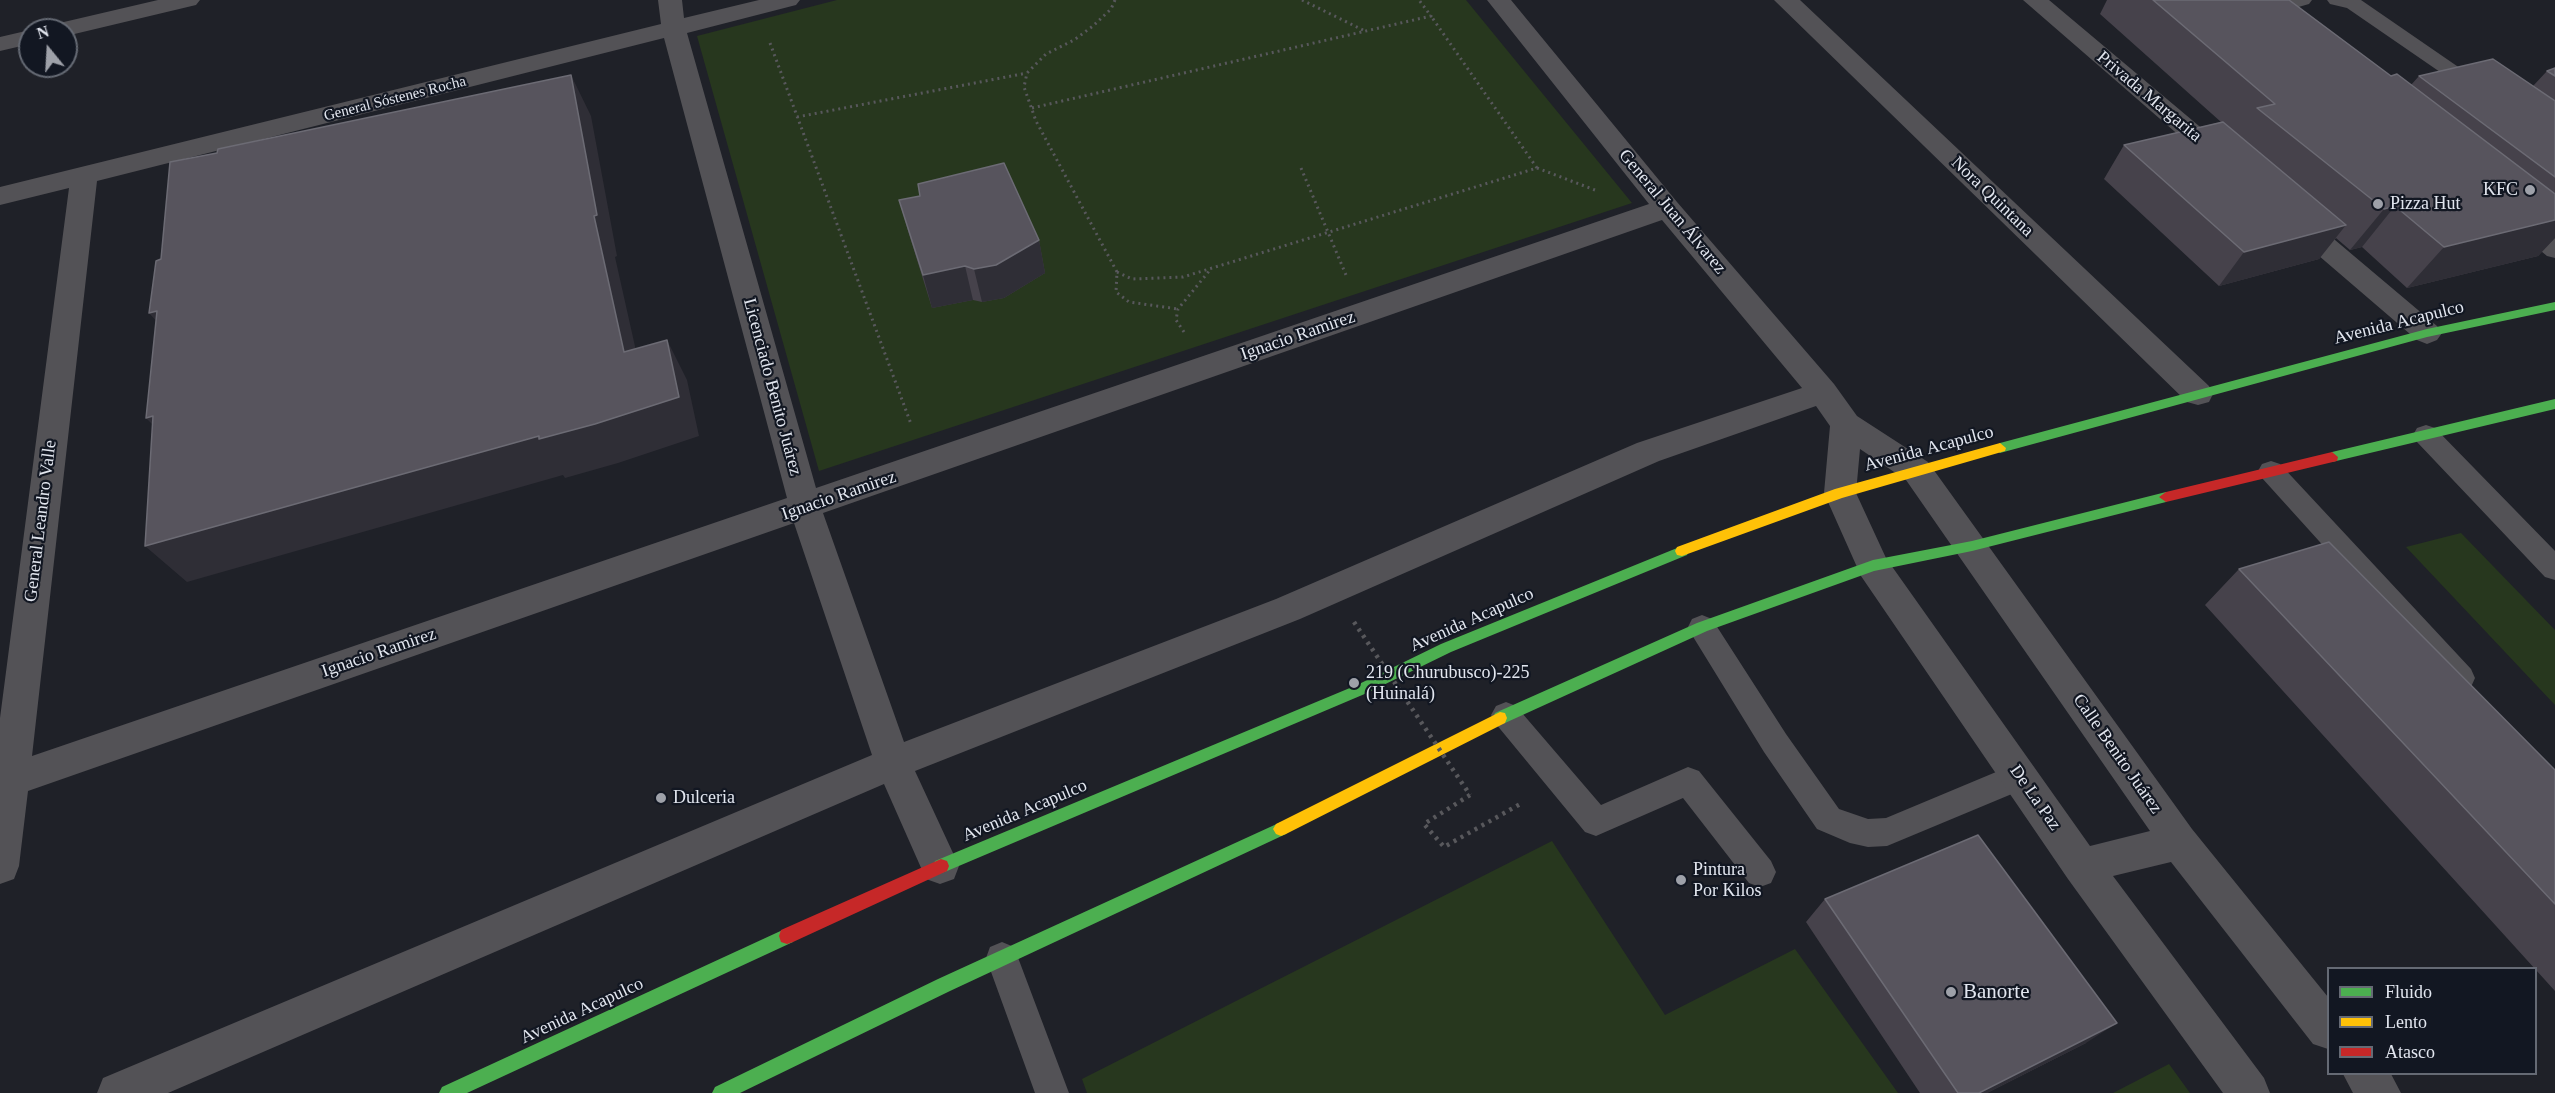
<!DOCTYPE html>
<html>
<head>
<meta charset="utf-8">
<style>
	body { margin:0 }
	#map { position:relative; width:2555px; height:1093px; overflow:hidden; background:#1f2128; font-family:"Times New Roman",serif }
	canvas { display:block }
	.legend { position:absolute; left:2327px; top:967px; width:210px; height:108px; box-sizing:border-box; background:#121722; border:2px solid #656a74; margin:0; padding:8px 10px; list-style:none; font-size:18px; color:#e2e6ef }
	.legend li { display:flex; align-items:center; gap:12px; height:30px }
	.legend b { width:30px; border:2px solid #656a74 }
	.north { position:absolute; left:18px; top:18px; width:60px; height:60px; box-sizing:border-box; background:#121722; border:2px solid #656a74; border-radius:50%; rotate:342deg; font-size:16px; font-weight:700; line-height:24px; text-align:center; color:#e2e6ef }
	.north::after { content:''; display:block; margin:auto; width:21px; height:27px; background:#9ea1a9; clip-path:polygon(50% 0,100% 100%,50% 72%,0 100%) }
</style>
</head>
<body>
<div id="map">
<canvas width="2555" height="1093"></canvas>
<ul class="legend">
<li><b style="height:8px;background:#4caf50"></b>Fluido</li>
<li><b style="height:8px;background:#ffc107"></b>Lento</li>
<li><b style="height:8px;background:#c62828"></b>Atasco</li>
</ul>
<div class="north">N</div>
</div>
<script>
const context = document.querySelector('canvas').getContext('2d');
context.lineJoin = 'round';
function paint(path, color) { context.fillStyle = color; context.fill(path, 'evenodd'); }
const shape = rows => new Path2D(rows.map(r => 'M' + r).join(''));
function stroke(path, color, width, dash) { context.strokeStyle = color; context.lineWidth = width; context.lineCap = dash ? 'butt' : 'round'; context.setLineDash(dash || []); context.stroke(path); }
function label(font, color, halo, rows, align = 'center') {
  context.font = font + ' "Times New Roman",serif'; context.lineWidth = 4.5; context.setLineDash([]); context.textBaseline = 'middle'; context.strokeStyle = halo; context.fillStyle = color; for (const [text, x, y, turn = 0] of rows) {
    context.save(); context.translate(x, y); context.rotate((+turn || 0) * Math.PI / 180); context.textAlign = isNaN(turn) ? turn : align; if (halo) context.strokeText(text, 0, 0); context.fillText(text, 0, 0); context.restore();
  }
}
const green = shape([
	[837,0,1466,0,1632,203,819,471,697,36],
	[2461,533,2555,630,2555,705,2406,547],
	[1552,841,1665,1015,1795,949,1898,1093,1087,1093,1082,1079],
	[2169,1064,2190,1093,2113,1093]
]);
const pathFar1 = shape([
	[1115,0,1111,9,1093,26,1074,40,1046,54,1027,73,1024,87,1036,121,1117,272,1116,292,1129,302,1178,309],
	[1302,0,1365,31],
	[770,43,911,424],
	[1032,108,1431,16,1419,0],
	[797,117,1027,73],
	[1301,168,1346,275],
	[1537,168,1595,190],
	[1117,272,1132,279,1183,277,1537,168,1431,16],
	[1184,332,1176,320,1178,309,1210,270]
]);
const path = shape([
	[1470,795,1424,824,1444,847,1522,803]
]);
const lane = shape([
	[2281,0,2312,0,2309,4,2281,12,2281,23,2278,27,2264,27,2261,23,2261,9,2264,5,2281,0],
	[2327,0,2361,0,2486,86,2489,90,2486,94,2479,96,2472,94,2347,8,2330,4,2327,0],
	[2521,215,2529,218,2555,238,2555,258,2547,256,2513,228,2510,223,2513,218,2521,215],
	[2426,425,2435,428,2555,551,2555,580,2545,577,2417,442,2413,435,2417,428,2426,425],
	[2271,461,2280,464,2471,669,2475,678,2471,687,2461,690,2451,687,2262,478,2258,471,2262,464,2271,461],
	[1702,615,1712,619,1786,734,1839,809,1868,819,1886,818,2020,762,2031,766,2035,776,2031,786,1887,846,1868,847,1850,843,1817,829,1764,752,1692,635,1688,627,1692,619,1702,615],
	[1506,702,1516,706,1601,805,1688,767,1699,771,1771,861,1776,872,1771,883,1760,887,1749,883,1683,798,1596,836,1585,832,1496,724,1491,715,1496,706,1506,702],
	[1002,942,1014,947,1069,1093,1035,1093,986,958,990,947,1002,942]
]);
const street = shape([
	[158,0,200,0,196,5,66,36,66,30,48,30,51,25,158,0],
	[658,0,682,0,684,18,759,0,800,0,796,5,687,33,816,488,1649,204,1487,0,1511,0,1677,202,1834,384,1857,416,1928,462,2192,829,2328,997,2328,1049,2313,1044,2171,862,2113,876,2264,1078,2270,1093,2223,1093,2068,879,1861,576,1824,493,1830,426,1816,406,1659,461,1300,619,915,771,959,866,954,879,940,884,926,879,884,784,168,1093,97,1093,103,1078,872,755,794,523,28,791,19,866,14,879,0,884,0,718,69,188,0,205,0,187,661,24,658,0],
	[664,38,787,498,32,756,97,181,664,38],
	[1662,220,1802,388,1637,443,1276,599,904,742,823,513,1662,220],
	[1860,449,1906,480,2150,831,2090,846,1886,558,1856,493,1860,449],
	[1774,0,1800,0,2209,386,2213,394,2209,402,2198,405,2187,402,1774,0],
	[2023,0,2049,0,2230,152,2234,158,2230,164,2221,166,2212,164,2023,0],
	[30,30,30,44,0,51,0,37,30,30],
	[2293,210,2303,213,2437,326,2442,333,2437,340,2427,344,2417,340,2283,225,2279,219,2283,213,2293,210],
	[2343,1074,2391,1074,2401,1093,2353,1093,2343,1074]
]);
const fast = shape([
	[2555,302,2555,310,2427,337,2000,453,1994,448,2000,443,2427,329,2555,302],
	[2555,399,2555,409,2332,462,2326,457,2332,452,2555,399],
	[2166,492,2173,497,2166,502,1972,551,1874,571,1707,631,1505,723,1500,724,1495,723,1493,718,1495,713,1697,623,1873,560,1972,541,2166,492],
	[1682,546,1687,547,1689,551,1687,555,1451,652,1367,693,947,871,941,873,935,871,933,866,935,861,1357,685,1441,644,1682,546],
	[1281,822,1286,824,1289,829,1286,834,950,991,740,1093,712,1093,715,1087,938,979,1281,822],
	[787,928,793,930,795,936,793,942,467,1093,439,1093,442,1087,787,928]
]);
const slow = shape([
	[2000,443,2006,448,2005,451,1842,498,1682,556,1677,555,1675,551,1677,547,1835,489,2000,443],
	[1500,712,1505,713,1507,718,1505,723,1286,834,1281,836,1276,834,1273,829,1276,824,1500,712]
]);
const jam = shape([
	[2332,452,2338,457,2337,461,2166,502,2159,497,2166,492,2332,452],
	[941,859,947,861,949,866,947,871,793,942,787,944,781,942,779,936,781,930,941,859]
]);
const pathBridge = shape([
	[1354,622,1470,795]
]);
const wall = shape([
	[2107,0,2289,0,2391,76,2411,85,2419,76,2533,86,2547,71,2555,68,2555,238,2538,256,2407,288,2362,247,2350,250,2336,238,2319,259,2219,286,2104,179,2124,145,2221,122,2100,14],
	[899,200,1039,240,1045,273,1004,298,982,302,973,300,932,308,909,234],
	[2239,569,2555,770,2555,991,2205,605],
	[1825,899,2086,1043,1987,1093,1920,1093,1806,922]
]);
const shadedWall = shape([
	[571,75,591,116,617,256,615,257,645,391,624,352,594,216],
	[2395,206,2362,247,2350,250,2384,209],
	[2555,220,2555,238,2538,256,2407,288,2444,247],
	[2346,225,2319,259,2219,286,2244,252],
	[1039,240,1045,273,1004,298,982,302,974,269],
	[965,266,973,300,932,308,923,275],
	[157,311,185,353,149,313],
	[667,340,687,380,699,436,618,463,565,478,563,475,187,582,145,546],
	[153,416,185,457,146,418],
	[2117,1023,2086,1043,1987,1093,1979,1093]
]);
const building = shape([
	[2153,0,2289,0,2391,76,2397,74,2555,194,2555,220,2444,247,2395,206,2384,209,2257,108,2275,104,2153,0],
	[2493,59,2555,101,2555,177,2419,76,2493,59],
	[2555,68,2555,76,2547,71,2555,68],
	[571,75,597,215,594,216,624,352,667,340,679,397,595,424,539,439,539,436,145,546,153,416,146,418,157,311,149,313,156,261,161,259,170,162,217,153,218,149,571,75],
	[2223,122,2346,225,2244,252,2124,145,2223,122],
	[1004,163,1039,240,996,265,974,269,965,266,923,275,899,200,920,196,918,184,1004,163],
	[2329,542,2555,770,2555,904,2239,569,2329,542],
	[1978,835,2117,1023,1979,1093,1958,1093,1825,899,1978,835]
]);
const markers = [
	[2530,190,6,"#9ea1a9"],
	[2378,204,6,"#9ea1a9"],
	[1354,683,6,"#9ea1a9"],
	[661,798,6,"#9ea1a9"],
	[1681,880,6,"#9ea1a9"],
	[1951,992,6,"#9ea1a9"]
];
const farStreetnames = [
	["General Sóstenes Rocha",395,99,-14]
];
const streetNames = [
	["Privada Margarita",2149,97,40],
	["Nora Quintana",1992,197,44],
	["General Juan Álvarez",1672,212,50],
	["Avenida Acapulco",2399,323,-14],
	["Ignacio Ramirez",1298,336,-19],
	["Licenciado Benito Juárez",772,387,75],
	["Avenida Acapulco",1929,449,-15],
	["Ignacio Ramirez",839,496,-19],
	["General Leandro Valle",41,521,-83],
	["Avenida Acapulco",1472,620,-24],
	["Ignacio Ramirez",379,653,-19],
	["Calle Benito Juárez",2117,754,55],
	["De La Paz",2035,798,55],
	["Avenida Acapulco",1025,811,-23],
	["Avenida Acapulco",582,1011,-25]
];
const poiNames = [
	["KFC",2518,190,"right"],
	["Pizza Hut",2390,204],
	["219 (Churubusco)-225",1366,673],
	["(Huinalá)",1366,694],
	["Dulceria",673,798],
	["Pintura",1693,870],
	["Por Kilos",1693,891]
];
const nearPoinames = [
	["Banorte",1963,992]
];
paint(green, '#27371e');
stroke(pathFar1, '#58585c', 3, [2, 4]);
stroke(path, '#58585c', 4.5, [3, 5]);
paint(lane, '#535256');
paint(street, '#535256');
paint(fast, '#4caf50');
paint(slow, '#ffc107');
paint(jam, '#c62828');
stroke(pathBridge, '#58585c', 4.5, [3, 5]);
paint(wall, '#46424b');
paint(shadedWall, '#2f2e36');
paint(building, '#57545d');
stroke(building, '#6c6b74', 1.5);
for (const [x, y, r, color] of markers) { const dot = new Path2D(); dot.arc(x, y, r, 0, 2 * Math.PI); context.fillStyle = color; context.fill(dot); stroke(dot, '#121722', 2); }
label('15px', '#e2e6ef', '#121722', farStreetnames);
label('18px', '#e2e6ef', '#121722', streetNames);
label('18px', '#e2e6ef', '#121722', poiNames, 'left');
label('21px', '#e2e6ef', '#121722', nearPoinames, 'left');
</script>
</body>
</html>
